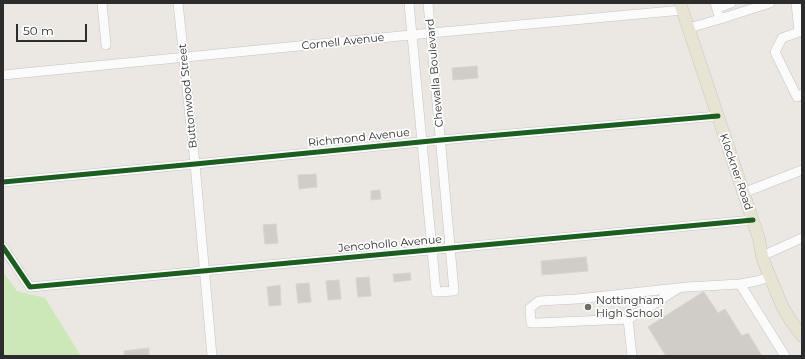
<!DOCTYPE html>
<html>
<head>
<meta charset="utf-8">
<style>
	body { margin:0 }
	#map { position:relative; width:805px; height:359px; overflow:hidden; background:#ebe7e2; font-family:Montserrat,sans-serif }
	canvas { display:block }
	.frame { position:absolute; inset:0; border:4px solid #2c2c2c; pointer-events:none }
	.scale { position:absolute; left:16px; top:24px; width:71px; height:18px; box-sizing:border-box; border:2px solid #2c2c2c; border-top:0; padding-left:5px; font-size:12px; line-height:14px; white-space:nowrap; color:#2c2c2c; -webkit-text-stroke:3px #fff; paint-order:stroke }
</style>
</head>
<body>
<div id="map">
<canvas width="805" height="359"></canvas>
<div class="frame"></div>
<div class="scale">50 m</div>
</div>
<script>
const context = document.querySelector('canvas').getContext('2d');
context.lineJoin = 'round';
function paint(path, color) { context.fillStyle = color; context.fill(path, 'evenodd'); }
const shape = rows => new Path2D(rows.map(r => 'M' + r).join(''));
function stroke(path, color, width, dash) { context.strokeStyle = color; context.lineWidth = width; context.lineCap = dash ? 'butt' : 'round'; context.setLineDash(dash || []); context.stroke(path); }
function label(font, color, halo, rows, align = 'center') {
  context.font = font + ' Montserrat,sans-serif'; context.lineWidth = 3.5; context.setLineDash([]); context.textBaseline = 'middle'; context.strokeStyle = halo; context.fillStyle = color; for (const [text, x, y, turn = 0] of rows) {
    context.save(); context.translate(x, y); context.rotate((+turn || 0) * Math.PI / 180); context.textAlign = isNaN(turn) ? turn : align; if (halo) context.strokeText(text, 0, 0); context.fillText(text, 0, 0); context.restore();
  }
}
const green = shape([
	[3,272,17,291,45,298,81,356,3,356]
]);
const building = shape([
	[477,66,478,78,453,80,452,68,477,66],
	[316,174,317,187,299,189,298,175,316,174],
	[380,190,381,199,371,200,371,191,380,190],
	[276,224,278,243,265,244,263,225,276,224],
	[586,257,588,271,542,275,541,261,586,257],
	[410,273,411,280,394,282,393,274,410,273],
	[369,277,371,296,358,297,356,278,369,277],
	[339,280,341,299,328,300,326,281,339,280],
	[309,283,311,302,298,303,296,284,309,283],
	[280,285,281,305,269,306,267,287,280,285],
	[703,292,704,292,718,313,725,309,742,336,748,333,762,356,666,356,648,327,703,292],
	[149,348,149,356,124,356,124,351,149,348]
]);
const minor = shape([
	[102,3,106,45],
	[178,3,195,164,212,356],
	[409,3,436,292,454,291,428,3],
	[715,3,720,19],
	[796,3,799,32,782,38,775,52,797,97,802,94],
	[717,8,731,3],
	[689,28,720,19,770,3],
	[3,75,431,33,683,10],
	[3,182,195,164,441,140,718,116],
	[743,193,802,170],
	[3,247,30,287,753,220],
	[762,256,802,238],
	[740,284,785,356],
	[677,289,657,302,628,319,538,323,531,323,530,308,539,301,577,299,687,287,740,284,757,281,769,277],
	[628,319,632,356]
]);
const major = shape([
	[680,3,759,239,762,256,767,270,783,308,791,321,802,336]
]);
const cycleway = shape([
	[3,182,195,164,441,140,718,116],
	[3,247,30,287,753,220]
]);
const markers = [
	[588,307,4,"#6f6d6c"]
];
const streetNames = [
	["Cornell Avenue",343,42,-6],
	["Chewalla Boulevard",435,73,-95],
	["Buttonwood Street",188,96,-96],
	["Richmond Avenue",359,138,-6],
	["Klockner Road",736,172,71],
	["Jencohollo Avenue",390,244,-5]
];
const poiNames = [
	["Nottingham",596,301],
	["High School",596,314]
];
paint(green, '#cce8b9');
paint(building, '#d0cdc9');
stroke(building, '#d6d3ce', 1);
stroke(minor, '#c4c3c3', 10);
stroke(major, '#c6c4c2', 13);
stroke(minor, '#fcfbfb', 9);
stroke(major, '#e8e4d4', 12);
stroke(cycleway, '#1b5e20', 5);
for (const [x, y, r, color] of markers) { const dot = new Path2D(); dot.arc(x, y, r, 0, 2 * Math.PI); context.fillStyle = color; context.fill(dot); stroke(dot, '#fff', 1.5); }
label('11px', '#2c2c2c', '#fff', streetNames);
label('11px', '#2c2c2c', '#fff', poiNames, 'left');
</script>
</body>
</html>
